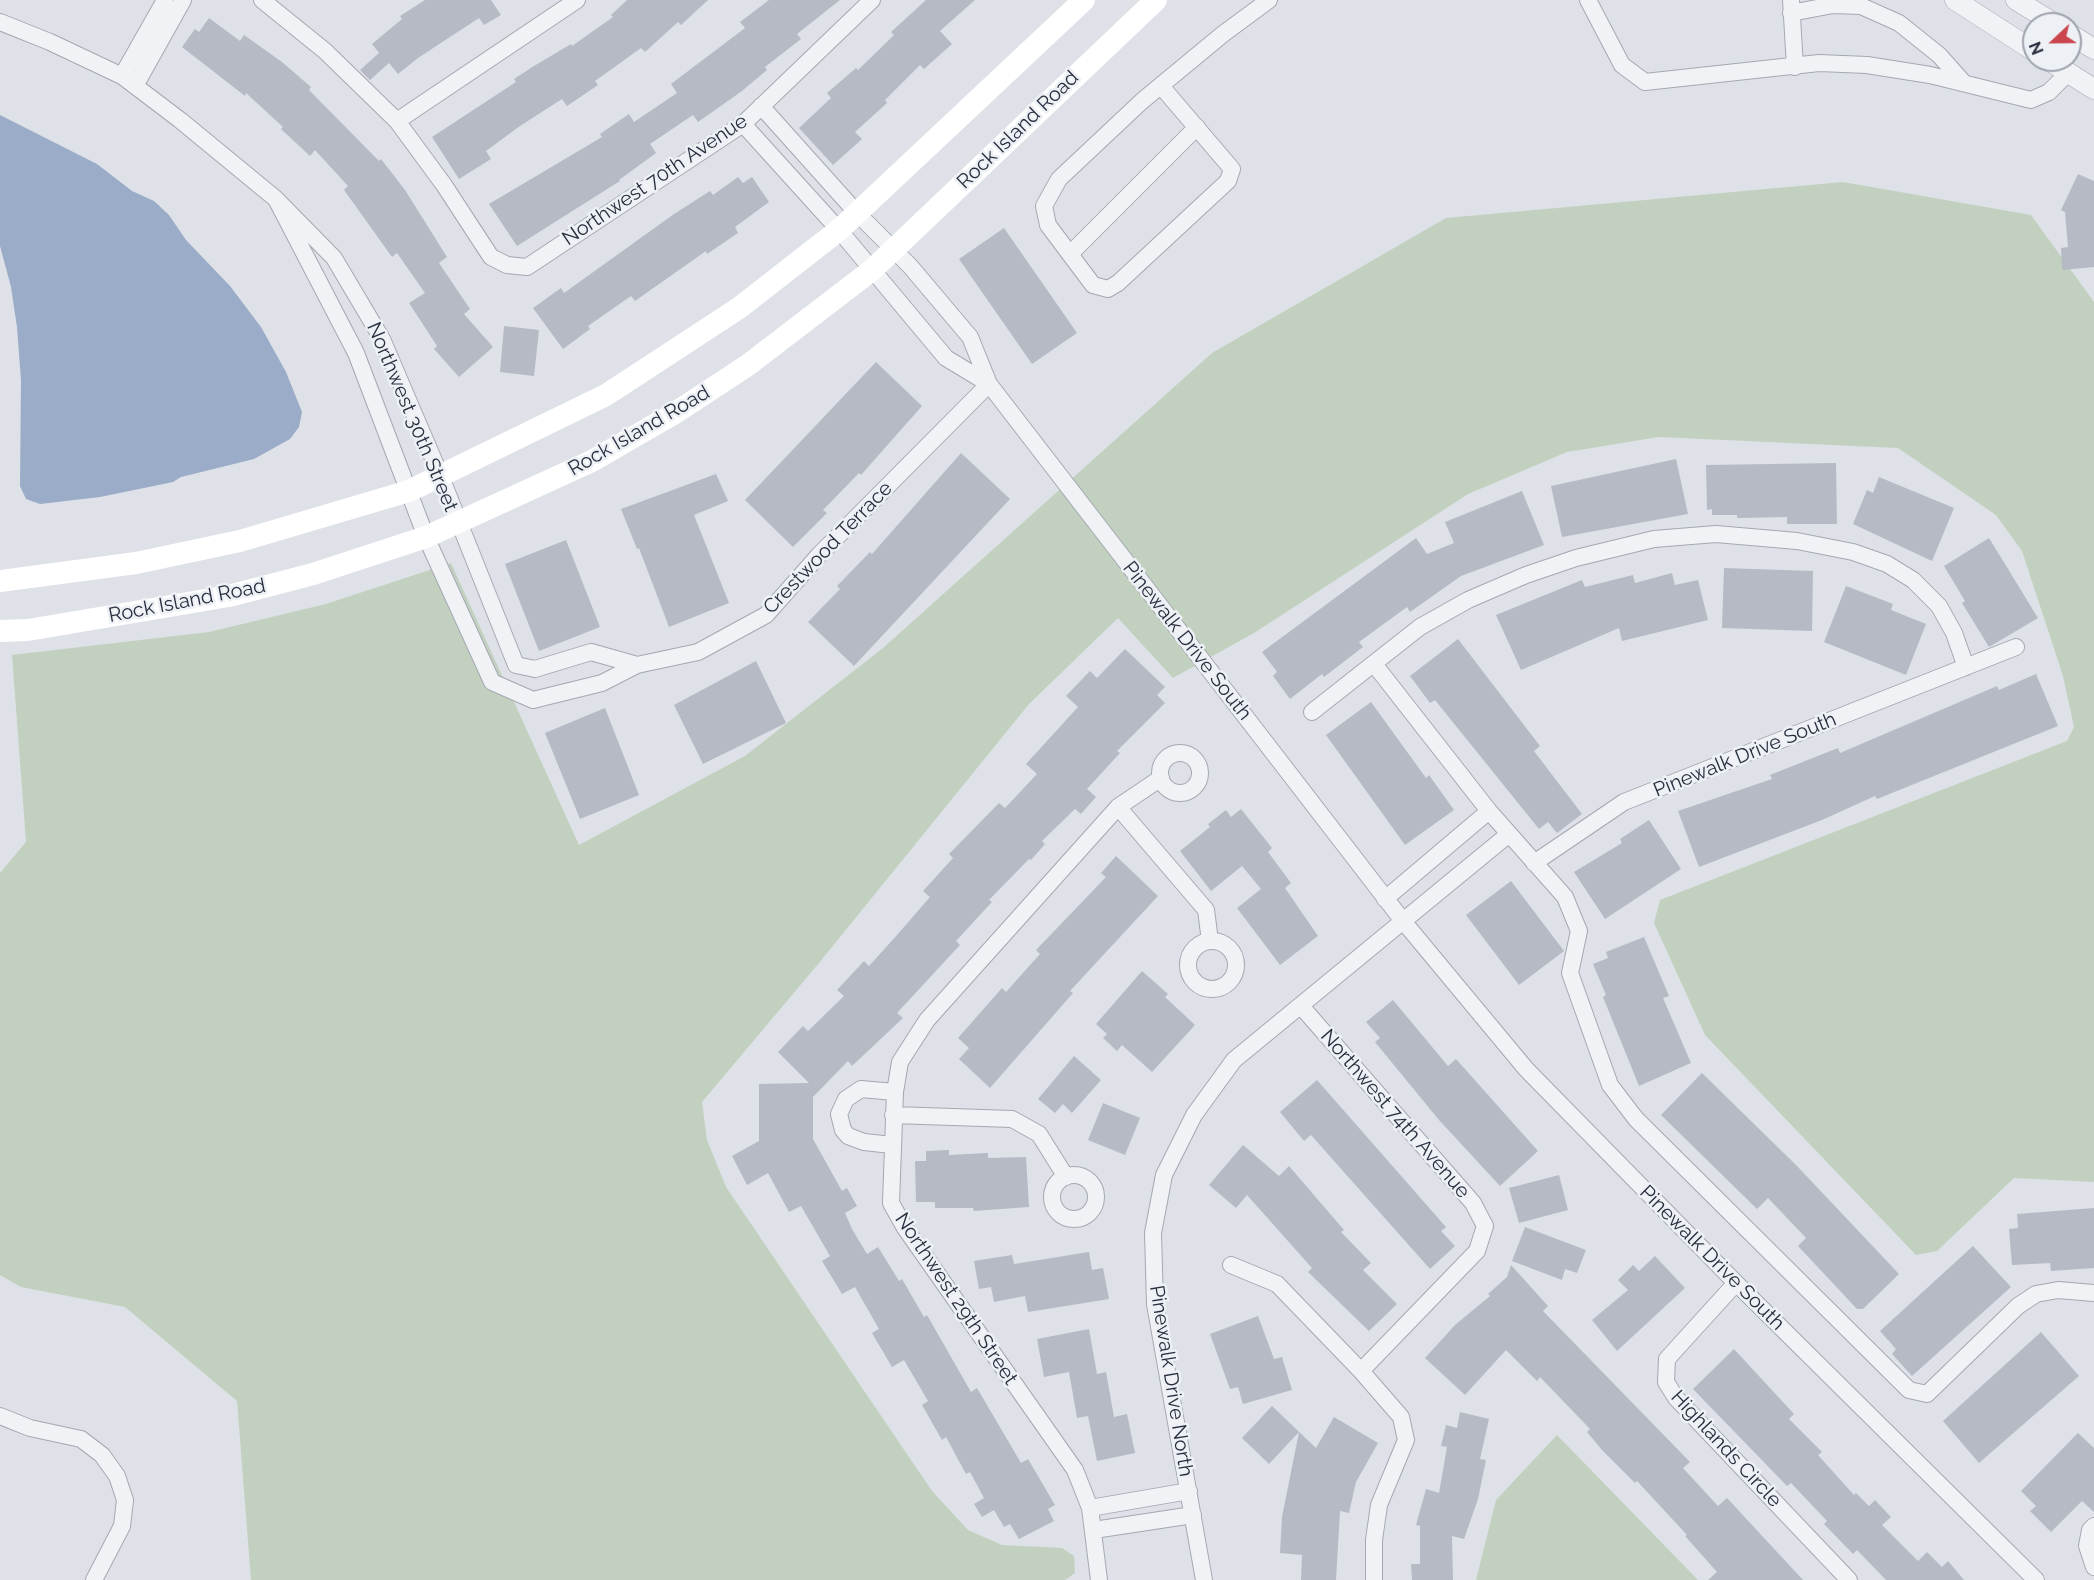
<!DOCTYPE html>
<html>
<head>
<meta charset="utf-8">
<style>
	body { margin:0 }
	#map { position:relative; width:2094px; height:1580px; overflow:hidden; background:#dee1e7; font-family:Raleway,sans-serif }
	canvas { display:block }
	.north { position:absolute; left:2022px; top:12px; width:60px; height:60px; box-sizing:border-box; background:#edf0f5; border:2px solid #9ea2ac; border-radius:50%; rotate:248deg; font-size:16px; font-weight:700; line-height:24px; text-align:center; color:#282e3e }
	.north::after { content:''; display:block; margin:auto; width:21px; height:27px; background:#ca454e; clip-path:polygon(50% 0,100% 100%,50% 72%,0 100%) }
</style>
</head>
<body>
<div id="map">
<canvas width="2094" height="1580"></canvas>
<div class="north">N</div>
</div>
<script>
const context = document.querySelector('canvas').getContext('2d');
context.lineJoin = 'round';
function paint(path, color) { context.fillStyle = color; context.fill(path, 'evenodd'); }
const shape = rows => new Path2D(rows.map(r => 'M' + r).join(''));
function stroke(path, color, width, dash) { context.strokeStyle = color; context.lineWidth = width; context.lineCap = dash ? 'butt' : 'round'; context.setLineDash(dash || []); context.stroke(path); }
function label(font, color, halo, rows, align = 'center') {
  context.font = font + ' Raleway,sans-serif'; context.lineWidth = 5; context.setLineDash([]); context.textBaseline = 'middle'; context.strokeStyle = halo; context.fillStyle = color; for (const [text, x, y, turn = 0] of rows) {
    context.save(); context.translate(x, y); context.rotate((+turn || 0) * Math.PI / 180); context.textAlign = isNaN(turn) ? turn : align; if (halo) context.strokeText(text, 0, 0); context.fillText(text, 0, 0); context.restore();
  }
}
const green = shape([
	[1843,182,2031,215,2094,302,2094,1182,2014,1178,1937,1251,1916,1255,1705,1035,1654,923,1660,900,2067,741,2074,727,2063,676,2022,551,1996,515,1898,448,1659,437,1567,452,1468,494,1254,633,1173,678,1118,618,1029,704,819,963,702,1102,707,1140,726,1187,932,1491,968,1530,1002,1545,1062,1548,1074,1556,1075,1573,1065,1580,251,1580,237,1401,125,1307,21,1287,0,1275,0,873,26,842,12,655,209,632,326,604,451,563,579,845,745,756,883,648,1212,353,1446,218],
	[1557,1435,1698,1580,1476,1580,1496,1500]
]);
const water = shape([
	[0,115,97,164,132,191,154,201,169,215,186,240,230,286,261,327,286,372,302,412,299,427,290,439,254,459,181,477,173,482,100,497,40,504,26,499,20,486,21,380,17,327,11,287,0,246]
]);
const building = shape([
	[425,0,491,0,501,15,484,25,479,18,418,58,398,74,389,63,370,80,360,70,379,53,372,44,402,19,400,16],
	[627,0,708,0,681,25,678,22,645,52,641,48,595,81,598,85,567,106,562,99,520,126,486,151,491,159,459,179,432,137,516,82,514,79,534,66,571,44,572,46,613,17,611,15],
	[769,0,840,0,797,34,801,39,765,67,767,70,742,91,698,122,693,115,650,144,656,153,619,180,620,181,517,246,489,204,602,137,600,134,629,114,634,122,677,93,671,84,745,28,740,22],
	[926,0,975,0,940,31,952,44,924,69,920,65,885,100,887,103,855,132,862,139,833,165,799,128,831,98,827,93,856,68,858,70,894,35,891,32],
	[209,18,240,41,244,35,282,62,311,87,309,90,379,161,381,159,405,190,447,257,439,263,470,309,464,314,493,347,459,377,434,349,437,346,409,303,425,293,397,253,392,257,344,190,348,186,315,150,310,156,281,129,283,127,246,93,245,96,182,47,195,29,199,32],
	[2078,174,2094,181,2094,267,2062,270,2061,248,2068,247,2065,212,2061,210],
	[738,177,743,183,752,177,769,202,735,227,738,233,707,254,706,251,635,301,631,296,588,326,590,329,563,349,533,308,561,288,564,293,674,214,710,191,713,195],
	[1004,228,1077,333,1032,364,959,259],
	[504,326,539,330,534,376,500,372],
	[876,362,922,406,861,475,859,473,823,510,827,513,793,547,745,500],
	[961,453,1010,499,854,666,808,622,840,589,837,586,870,552,872,554],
	[1676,459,1688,514,1562,537,1551,486],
	[1836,463,1837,524,1787,524,1787,517,1737,518,1737,515,1712,515,1712,509,1707,510,1706,465],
	[716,474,728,501,694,515,729,603,669,627,639,548,637,549,621,509],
	[1879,477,1954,508,1932,561,1853,524,1867,490,1873,493],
	[1522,491,1544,545,1461,576,1410,612,1407,607,1359,642,1363,647,1324,677,1322,674,1290,699,1273,676,1277,672,1262,652,1416,538,1427,554,1454,543,1445,522],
	[1989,538,2038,618,1989,647,1962,603,1965,601,1944,566],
	[566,540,600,627,539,651,505,564],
	[1724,568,1813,571,1812,631,1722,628],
	[1672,573,1675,585,1698,580,1708,620,1622,641,1619,628,1521,670,1496,615,1582,580,1585,587,1633,575,1635,583],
	[1846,586,1893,604,1891,610,1926,624,1906,675,1824,642],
	[1458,639,1540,746,1534,751,1582,814,1557,833,1548,822,1539,829,1435,700,1430,703,1410,676],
	[1125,649,1165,687,1157,695,1165,703,1117,751,1120,753,1087,789,1096,797,1081,814,1075,809,1042,841,1045,844,1031,860,1029,859,989,900,992,902,956,941,960,945,897,1013,903,1018,852,1066,848,1061,813,1097,813,1139,842,1191,847,1188,857,1206,845,1213,852,1229,867,1254,878,1247,899,1281,902,1279,924,1317,927,1315,971,1392,977,1388,1021,1463,1028,1459,1055,1505,1048,1509,1054,1521,1019,1539,1010,1524,1004,1527,994,1510,982,1517,974,1504,984,1498,970,1472,966,1474,946,1437,942,1440,922,1405,928,1401,904,1360,892,1367,872,1333,879,1329,855,1287,842,1294,822,1261,830,1256,801,1206,789,1212,768,1173,747,1185,732,1156,759,1141,759,1084,809,1083,778,1052,803,1026,808,1031,844,996,837,990,864,961,869,966,897,935,930,897,923,891,953,858,949,854,999,803,1005,808,1037,774,1026,764,1078,707,1066,696,1090,671,1097,678],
	[756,661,786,723,703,764,674,705],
	[2036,674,2058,726,1877,799,1875,796,1822,820,1699,867,1678,811,1772,779,1770,775,1838,748,1840,753,1997,686,1999,690],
	[1371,702,1426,778,1429,775,1454,810,1405,845,1326,735],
	[605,708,639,795,580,819,545,733],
	[1241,809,1272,848,1268,852,1291,883,1285,888,1318,936,1280,965,1237,908,1261,889,1242,866,1211,891,1180,851,1210,827,1208,824,1226,810,1231,817],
	[1649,820,1681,869,1605,919,1574,872,1622,843,1620,839],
	[1116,856,1158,896,1070,991,1073,993,990,1088,959,1059,969,1048,958,1038,1002,988,1006,992,1040,954,1036,950,1106,877,1101,873],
	[1511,881,1564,951,1519,985,1466,915],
	[1644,937,1669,996,1663,998,1691,1063,1639,1086,1603,997,1606,995,1593,964,1608,958,1606,952],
	[1142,971,1168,994,1165,997,1195,1025,1152,1072,1122,1045,1117,1051,1103,1038,1107,1034,1096,1024],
	[1393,1000,1448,1066,1456,1059,1538,1151,1500,1186,1439,1120,1375,1042,1380,1038,1366,1022],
	[1074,1056,1101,1080,1072,1113,1063,1104,1055,1113,1038,1099],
	[1702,1073,1798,1167,1899,1274,1863,1309,1857,1309,1798,1246,1806,1238,1768,1198,1757,1209,1661,1115],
	[1317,1080,1446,1227,1441,1231,1455,1246,1430,1269,1311,1135,1304,1141,1280,1112],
	[1103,1103,1140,1118,1125,1155,1088,1140],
	[1243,1145,1279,1176,1289,1166,1344,1230,1341,1232,1371,1263,1363,1270,1397,1304,1369,1331,1308,1272,1312,1268,1247,1195,1236,1208,1209,1185],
	[949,1150,949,1155,988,1153,988,1158,1026,1157,1029,1207,974,1211,973,1208,935,1208,935,1202,916,1202,915,1161,926,1161,926,1151],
	[1559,1175,1568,1210,1519,1223,1509,1188],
	[2094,1208,2094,1268,2051,1271,2050,1263,2012,1265,2009,1229,2018,1228,2017,1214],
	[1525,1227,1586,1250,1577,1273,1565,1269,1562,1280,1512,1261],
	[1973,1246,2011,1287,1912,1376,1892,1354,1896,1349,1880,1331],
	[1089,1252,1092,1270,1103,1268,1109,1299,1028,1312,1025,1296,994,1302,991,1287,979,1289,974,1261,1012,1255,1014,1264],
	[1655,1256,1685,1288,1617,1351,1592,1320,1628,1290,1618,1280,1633,1265,1639,1271],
	[1511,1265,1548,1306,1543,1311,1690,1462,1683,1468,1718,1506,1727,1498,1803,1580,1708,1580,1717,1572,1685,1536,1687,1535,1637,1481,1635,1483,1602,1450,1587,1432,1590,1429,1540,1377,1537,1381,1506,1350,1465,1395,1425,1358,1455,1325,1490,1296,1488,1294,1507,1277],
	[1258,1316,1274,1359,1282,1357,1292,1390,1243,1404,1238,1387,1230,1389,1210,1334],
	[1089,1329,1097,1374,1106,1372,1114,1417,1127,1414,1135,1453,1097,1461,1088,1416,1077,1418,1069,1372,1044,1377,1037,1339],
	[2041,1332,2079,1376,1979,1463,1943,1421],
	[1734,1349,1794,1414,1789,1419,1822,1452,1818,1455,1854,1495,1856,1493,1869,1506,1875,1500,1891,1517,1882,1525,1918,1561,1927,1552,1942,1567,1948,1561,1964,1580,1886,1580,1857,1550,1853,1554,1824,1524,1827,1521,1791,1483,1787,1486,1693,1389],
	[1272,1406,1316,1448,1334,1417,1378,1443,1356,1482,1349,1513,1340,1511,1336,1580,1301,1580,1302,1555,1280,1553,1282,1517,1299,1432,1269,1464,1242,1438],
	[1460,1412,1489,1419,1480,1459,1486,1460,1478,1499,1464,1539,1452,1536,1453,1580,1412,1580,1411,1564,1420,1564,1420,1526,1416,1525,1426,1489,1439,1493,1447,1447,1441,1446,1446,1425,1457,1428],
	[2078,1433,2094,1448,2094,1512,2082,1501,2051,1532,2030,1511,2036,1506,2021,1491]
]);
const minor = shape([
	[262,0,325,51,397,121,444,185,491,257,507,265,527,267,743,124,872,0],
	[1588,0,1622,65,1645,82,1819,63,1867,65,1930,75,2031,100,2049,92,2068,73],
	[1791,0,1795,67],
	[1791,13,1833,5,1861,6,1899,23,1939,55,1964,83],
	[0,22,50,42,122,76,180,120,276,199,334,258,382,339,441,477,516,665,535,669,591,652,637,665],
	[122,76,165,0],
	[135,86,183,0],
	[1161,86,1232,169,1228,181,1118,283,1108,289,1093,285,1048,225,1044,206,1059,179,1142,101,1223,34,1269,0],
	[761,106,856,212,910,266,970,337,989,384,1403,921,1526,1069,1736,1283,2036,1580],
	[397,121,577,0],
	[743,124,839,230,946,358,989,384],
	[276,199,356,353,426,537,492,682,533,700,602,683,637,665,698,652,766,615,819,555,989,384],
	[1070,254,1197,127],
	[1374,664,1489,811,1565,897,1579,931,1570,973,1610,1085,1636,1119,1909,1390,1927,1394,2018,1306,2036,1294,2058,1290,2094,1293],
	[1312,712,1420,627,1468,600,1526,575,1576,558,1654,539,1716,534,1797,541,1853,552,1887,564,1913,580,1939,606,1954,633,1966,667],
	'1160 773a20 20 0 1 1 40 0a20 20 0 1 1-40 0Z',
	[1118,807,1206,910,1210,941],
	[1534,863,1624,802,2016,647],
	[1385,899,1489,811],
	'1188 965a24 24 0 1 1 48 0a24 24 0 1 1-48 0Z',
	[1301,1006,1473,1203,1485,1226,1477,1251,1361,1371],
	[893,1115,1012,1119,1039,1134,1066,1177],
	[892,1145,864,1142,848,1136,843,1130,839,1114,846,1099,861,1089,895,1092],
	'1052 1197a22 22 0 1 1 44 0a22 22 0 1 1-44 0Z',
	[1231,1265,1277,1284,1361,1371,1401,1417,1406,1440,1379,1505,1374,1540,1374,1580],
	[1736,1283,1667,1359,1666,1382,1676,1398,1849,1580],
	[0,1416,30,1428,81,1439,102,1455,117,1476,125,1500,122,1526,94,1580],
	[1090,1508,1189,1491],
	[2094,1526,2090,1530,2087,1546,2094,1567],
	[1094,1530,1193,1515],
	[1099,1580,1090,1508,1075,1470,905,1228,891,1203,895,1092,900,1062,927,1020,1118,807,1161,778],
	[1204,1580,1155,1304,1153,1233,1164,1175,1194,1115,1234,1060,1509,834]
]);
const tertiary = shape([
	[1955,0,2034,51],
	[2016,0,2055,24],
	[2070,34,2094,49],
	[2048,60,2094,89]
]);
const secondary = shape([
	[0,581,136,563,240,541,409,491,606,395,739,308,839,230,1084,0],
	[0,631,28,630,229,596,313,574,426,537,592,461,675,413,748,365,872,270,1156,0]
]);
const streetNames = [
	["Rock Island Road",1018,130,-44],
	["Northwest 70th Avenue",655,180,-34],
	["Northwest 30th Street",412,417,67],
	["Rock Island Road",639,431,-30],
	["Crestwood Terrace",828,548,-46],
	["Rock Island Road",187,601,-11],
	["Pinewalk Drive South",1187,641,52],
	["Pinewalk Drive South",1745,755,-22],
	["Northwest 74th Avenue",1395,1114,49],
	["Pinewalk Drive South",1712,1258,45],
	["Northwest 29th Street",956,1299,56],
	["Pinewalk Drive North",1171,1381,81],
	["Highlands Circle",1726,1449,47]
];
paint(green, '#c2d1bf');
paint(water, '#9aacc7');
paint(building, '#b6bac4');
stroke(minor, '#a4a8b1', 18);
stroke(tertiary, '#a4a8b1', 21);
stroke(minor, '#f1f2f6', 16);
stroke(tertiary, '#f1f2f6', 20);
stroke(secondary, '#fff', 22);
label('20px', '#282e3e', '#edf0f5', streetNames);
</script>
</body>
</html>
